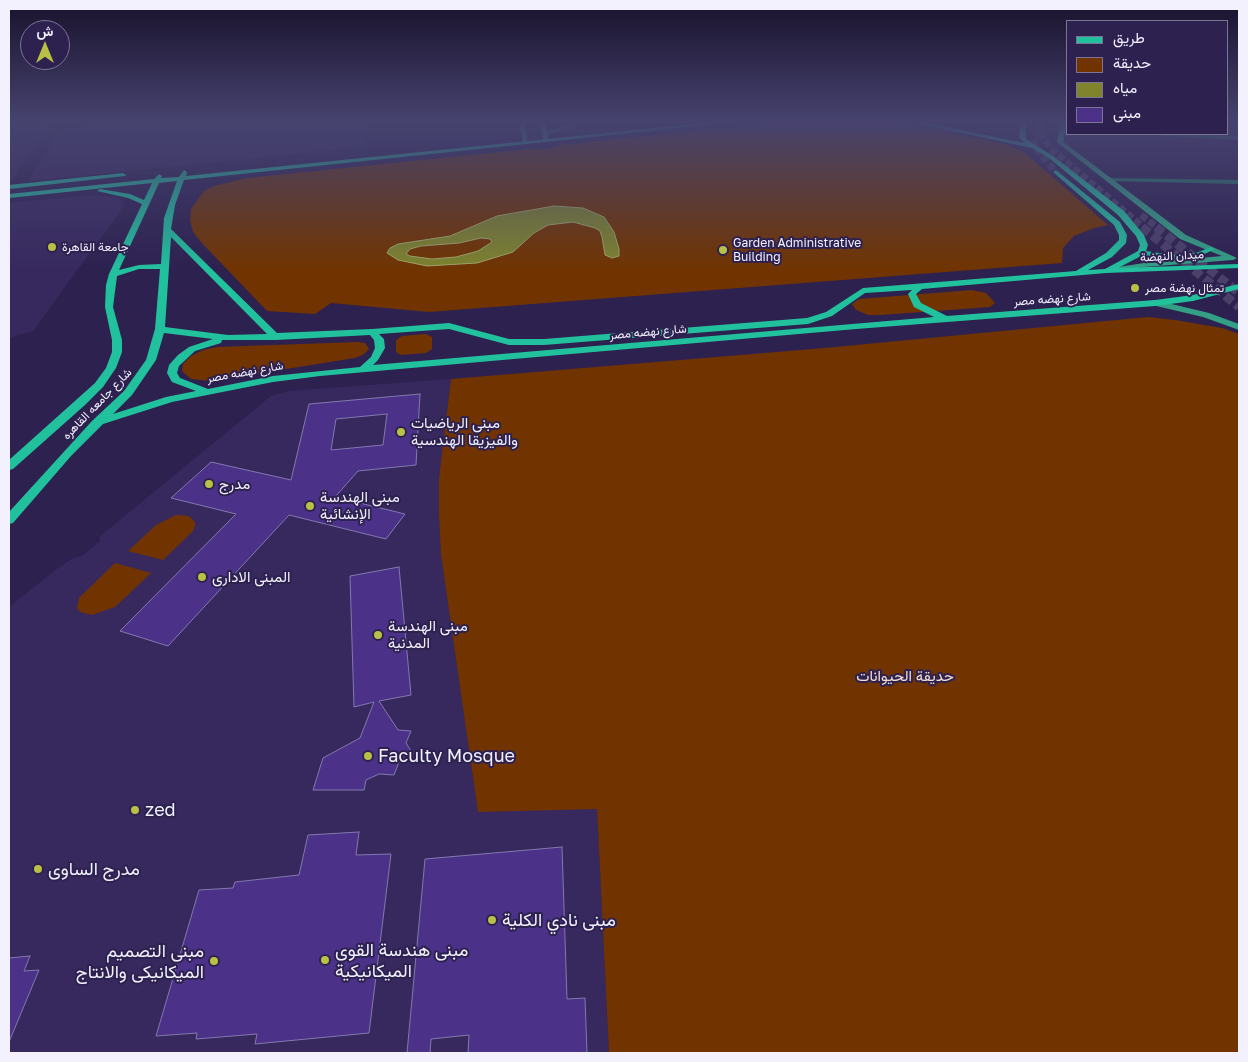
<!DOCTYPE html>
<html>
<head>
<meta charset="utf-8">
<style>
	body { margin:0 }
	#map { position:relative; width:1248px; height:1062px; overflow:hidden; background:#2d2150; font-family:"Golos Text",Vazirmatn,sans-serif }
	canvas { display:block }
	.frame { position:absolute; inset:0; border:10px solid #f3f1fe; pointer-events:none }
	.legend { position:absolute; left:1066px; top:20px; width:162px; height:115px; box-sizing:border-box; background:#2d2150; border:1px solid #7c7496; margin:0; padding:6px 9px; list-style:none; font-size:15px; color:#f3f1fe }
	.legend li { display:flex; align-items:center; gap:10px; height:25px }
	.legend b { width:25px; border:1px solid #7c7496 }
	.north { position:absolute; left:20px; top:20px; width:50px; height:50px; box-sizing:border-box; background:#2d2150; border:1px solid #7c7496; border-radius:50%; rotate:0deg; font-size:14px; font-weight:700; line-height:20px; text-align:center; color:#f3f1fe }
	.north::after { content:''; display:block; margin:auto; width:18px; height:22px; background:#b9c046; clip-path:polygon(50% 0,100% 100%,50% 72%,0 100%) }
</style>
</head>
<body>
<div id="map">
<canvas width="1248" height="1062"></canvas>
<div class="frame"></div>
<ul class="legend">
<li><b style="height:6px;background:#22c19e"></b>طريق</li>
<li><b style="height:14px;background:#713400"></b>حديقة</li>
<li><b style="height:14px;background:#7e832c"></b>مياه</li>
<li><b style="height:14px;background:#4b3288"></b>مبنى</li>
</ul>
<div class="north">ش</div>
</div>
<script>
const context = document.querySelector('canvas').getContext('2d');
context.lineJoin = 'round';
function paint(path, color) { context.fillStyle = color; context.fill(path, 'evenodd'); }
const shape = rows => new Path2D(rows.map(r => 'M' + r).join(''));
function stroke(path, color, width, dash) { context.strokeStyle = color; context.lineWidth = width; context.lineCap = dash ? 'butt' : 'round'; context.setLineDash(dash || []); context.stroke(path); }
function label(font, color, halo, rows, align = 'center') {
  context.font = font + ' "Golos Text",Vazirmatn,sans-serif'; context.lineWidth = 4; context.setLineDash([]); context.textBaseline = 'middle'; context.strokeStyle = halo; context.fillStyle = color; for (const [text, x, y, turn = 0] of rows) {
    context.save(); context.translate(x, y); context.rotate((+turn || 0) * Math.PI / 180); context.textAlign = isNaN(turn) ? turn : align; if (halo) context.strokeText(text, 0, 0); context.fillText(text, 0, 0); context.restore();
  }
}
const built = shape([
	[52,122,11,182,9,182,9,126],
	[83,122,369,122,365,146,298,154,28,181,61,128,81,127],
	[94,195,119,198,123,202,124,206,33,331,9,338,9,203],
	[451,379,439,478,439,516,441,555,478,812,597,808,609,1053,9,1053,9,607,58,568,73,558,82,556,100,541,99,537,271,396,288,391]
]);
const green = shape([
	[782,122,897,122,1005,144,1025,153,1108,225,1094,228,1074,236,1063,248,1062,263,429,312,331,303,315,314,267,311,201,242,193,232,190,220,191,209,204,191,214,186,247,178,529,149,549,149,560,145],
	[972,290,986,293,995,303,990,307,881,315,868,315,856,310,852,304,859,299],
	[1148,317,1175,320,1222,328,1239,334,1239,1053,609,1053,597,809,478,812,441,555,439,516,439,478,451,379,825,348],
	[426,334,432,337,432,349,426,353,401,355,396,352,396,340,402,336],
	[357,342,365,343,369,349,363,355,355,358,211,381,191,379,182,371,183,364,191,356,203,350,217,347],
	[176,515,189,516,195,522,195,526,193,531,163,560,128,551,156,525],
	[115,563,151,573,115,607,92,615,80,612,77,608,79,598]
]);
const water = shape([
	[554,206,583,208,604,217,614,232,619,249,619,256,612,258,605,255,602,237,600,231,595,228,573,222,548,225,534,233,513,252,477,263,427,266,398,260,387,253,390,248,398,244,450,236,497,216,554,206],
	[481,238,490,239,492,242,478,251,456,257,432,259,410,256,406,254,410,249,421,246,459,243,481,238]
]);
const building = shape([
	[420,394,416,465,358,471,335,497,405,514,386,539,289,515,168,646,120,631,236,514,171,498,211,462,291,480,309,404,420,394],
	[387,414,383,445,331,450,336,419,387,414],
	[399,567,411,695,379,701,398,730,411,731,406,743,413,754,399,762,394,775,379,774,366,780,364,790,313,790,323,758,360,738,374,702,354,707,350,576,399,567],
	[359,832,356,855,391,854,369,1033,255,1044,257,1034,196,1039,197,1033,156,1036,199,890,233,888,235,882,299,875,308,835,359,832],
	[562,847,567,999,585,998,587,1053,468,1053,469,1035,431,1039,430,1053,407,1053,425,859,562,847],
	[30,956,24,971,39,970,9,1042,9,958,30,956]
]);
const primaryTunnelFar1 = shape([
	[1040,122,1040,132,1050,148,1144,228],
	[1040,132,1034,137,1035,148,1056,172],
	[1141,215,1158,228]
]);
const primaryTunnel = shape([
	[1142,227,1239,307],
	[1156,227,1239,293]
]);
const street = shape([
	[572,122,580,122,565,130,545,136,542,134,572,122],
	[644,122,650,122,652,124,649,126,644,122],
	[1161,134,1239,136,1239,140,1164,136,1161,134],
	[1110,178,1239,180,1239,184,1108,181,1107,180,1110,178]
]);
const secondary = shape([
	[519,122,525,122,528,144,523,143,519,122],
	[539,122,545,122,549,142,544,141,539,122],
	[1058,141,1062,141,1186,235,1237,258,1233,260,1144,267,1105,273,1105,269,1144,263,1222,256,1180,239,1058,143,1058,141],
	[1155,300,1209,313,1239,324,1239,330,1203,317,1152,305,1152,301,1155,300]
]);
const primary = shape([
	[713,122,735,122,184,180,175,205,171,229,277,333,372,329,449,323,509,339,544,339,807,318,826,312,863,288,1076,271,1106,253,1119,240,1119,235,1114,225,1054,173,1054,171,1056,170,1120,222,1127,235,1126,243,1112,257,1088,270,1105,269,1138,251,1140,245,1136,236,1118,215,1049,158,1032,148,910,122,922,122,1024,143,1019,137,1020,122,1026,122,1026,139,1053,156,1124,211,1144,235,1148,245,1146,251,1172,255,1196,253,1211,247,1215,249,1198,257,1172,259,1143,255,1118,268,1239,264,1239,268,1106,273,922,289,916,294,921,303,947,316,1155,300,1193,295,1239,284,1239,289,1193,301,1155,306,856,329,320,376,273,382,172,402,103,424,71,456,13,523,9,524,9,512,92,421,124,391,146,360,155,329,160,269,139,269,117,276,113,307,122,340,122,352,116,368,103,387,85,405,13,469,9,470,9,460,95,383,106,368,112,352,112,340,105,307,106,285,109,274,142,204,128,198,97,191,100,189,130,194,144,200,152,183,9,198,9,194,154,179,159,174,162,176,161,178,179,177,184,170,187,172,186,176,713,122],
	[177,181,164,218,161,264,139,265,119,270,159,183,177,181],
	[171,237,267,334,228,335,165,327,171,237],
	[912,290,908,294,914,307,934,317,373,365,378,360,385,348,384,339,379,334,449,329,509,345,544,345,808,324,832,316,865,293,912,290],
	[164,333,213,339,189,347,178,355,169,365,167,373,172,382,196,391,166,397,113,414,132,395,156,360,164,333],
	[370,335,374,340,375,348,371,357,360,367,273,376,208,389,180,378,177,373,179,366,195,351,221,343,222,340,276,340,370,335],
	[1061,122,1067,123,1063,142,1060,144,1057,142,1061,122],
	[123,173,126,175,125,176,9,189,9,185,123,173]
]);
const markers = [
	[52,247,5,"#b9c046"],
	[723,250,5,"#b9c046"],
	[1135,288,5,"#b9c046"],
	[401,432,5,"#b9c046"],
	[209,484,5,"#b9c046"],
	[310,506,5,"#b9c046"],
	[202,577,5,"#b9c046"],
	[378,635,5,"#b9c046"],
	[368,756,5,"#b9c046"],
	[135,810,5,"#b9c046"],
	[38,869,5,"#b9c046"],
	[492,920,5,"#b9c046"],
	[325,960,5,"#b9c046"],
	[214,961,5,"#b9c046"]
];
const farPoinames = [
	["Garden Administrative",733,243],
	["Building",733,257],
	["جامعة القاهرة",62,247],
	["تمثال نهضة مصر",1145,288]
];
const farStreetnames = [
	["ميدان النهضة",1172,256,-3],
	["شارع نهضه مصر",1052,299,-4],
	["شارع نهضه مصر",648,332,-5],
	["شارع نهضه مصر",245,372,-10],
	["شارع جامعه القاهره",97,404,-46]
];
const poiNames = [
	["مبنى الرياضيات",411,423],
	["والفيزيقا الهندسية",411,440],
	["مدرج",219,484],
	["مبنى الهندسة",320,497],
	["الإنشائية",320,514],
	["المبنى الادارى",212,577],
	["مبنى الهندسة",388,626],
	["المدنية",388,643]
];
const parkNames = [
	["حديقة الحيوانات",905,676]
];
const nearPoinames = [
	["Faculty Mosque",378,756],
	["zed",145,810],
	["مدرج الساوى",48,869],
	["مبنى نادي الكلية",502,920],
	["مبنى هندسة القوى",335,950],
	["الميكانيكية",335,971],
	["مبنى التصميم",204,951,"right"],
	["الميكانيكى والانتاج",204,972,"right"]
];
paint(built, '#37295e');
paint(green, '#713400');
paint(water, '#7e832c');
stroke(water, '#a1a46b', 1);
paint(building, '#4b3288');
stroke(building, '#8278ae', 1);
stroke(primaryTunnelFar1, '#4b406a', 7, [7, 3]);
stroke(primaryTunnel, '#4b406a', 9, [9, 4.5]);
paint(street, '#227964');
paint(secondary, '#33a085');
paint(primary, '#22c19e');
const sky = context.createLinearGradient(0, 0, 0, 271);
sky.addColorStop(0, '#19122c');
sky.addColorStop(0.45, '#46436f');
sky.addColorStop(1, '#46436f00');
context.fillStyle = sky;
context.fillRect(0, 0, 1248, 271);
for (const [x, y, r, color] of markers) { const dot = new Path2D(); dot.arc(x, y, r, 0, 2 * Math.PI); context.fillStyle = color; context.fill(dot); stroke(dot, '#2d2150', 2); }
label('12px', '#f3f1fe', '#2d2150', farPoinames, 'left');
label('12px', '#f3f1fe', '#2d2150', farStreetnames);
label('15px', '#f3f1fe', '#2d2150', poiNames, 'left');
label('15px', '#f5ddcf', '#2d2150', parkNames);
label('18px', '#f3f1fe', '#2d2150', nearPoinames, 'left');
</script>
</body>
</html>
